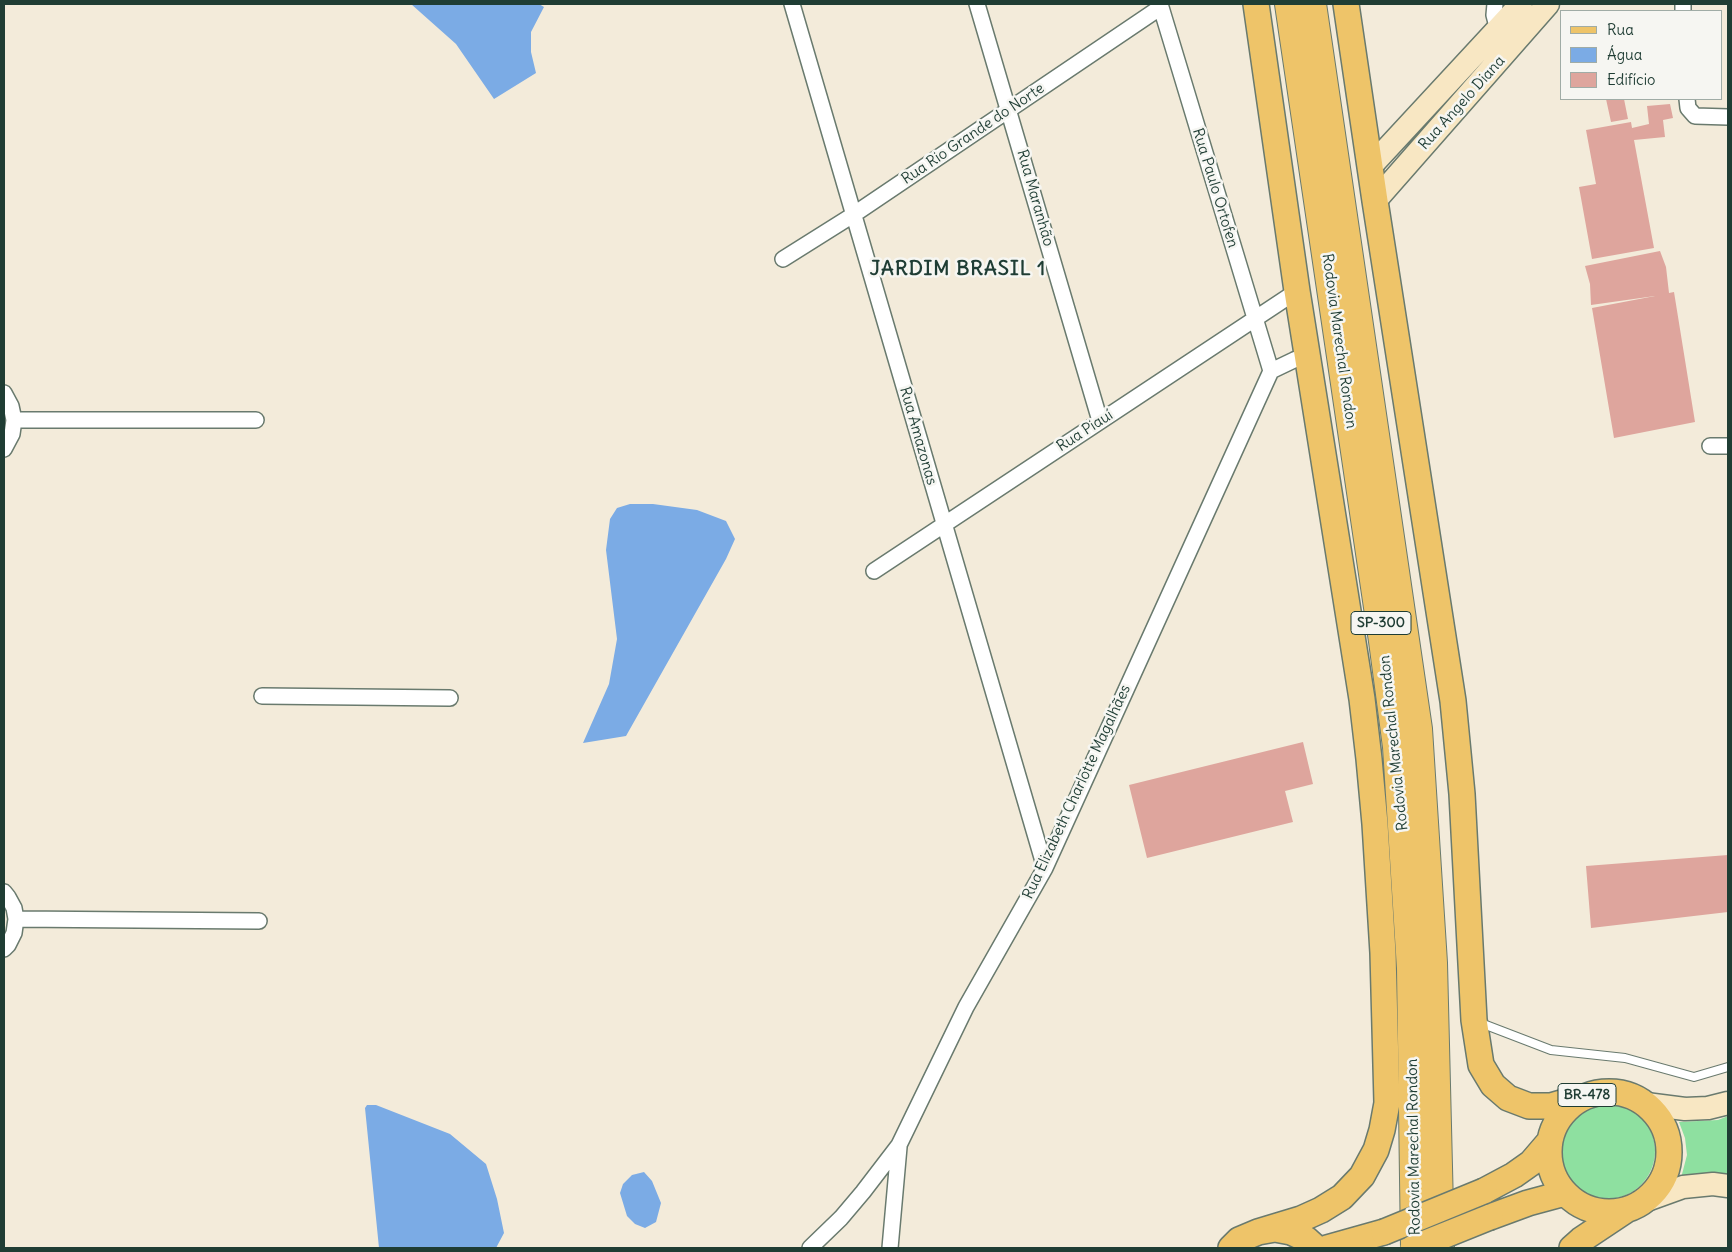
<!DOCTYPE html>
<html>
<head>
<meta charset="utf-8">
<style>
	body { margin:0 }
	#map { position:relative; width:1732px; height:1252px; overflow:hidden; background:#f3ebda; font-family:Delius,sans-serif }
	canvas { display:block }
	.frame { position:absolute; inset:0; border:5px solid #1f3d34; pointer-events:none }
	.legend { position:absolute; left:1560px; top:10px; width:162px; height:90px; box-sizing:border-box; background:#f6f6f2; border:1px solid #a0aca6; margin:0; padding:6px 9px; list-style:none; font-size:15px; color:#1f3d34 }
	.legend li { display:flex; align-items:center; gap:10px; height:25px }
	.legend b { width:25px; border:1px solid #a0aca6 }
</style>
</head>
<body>
<div id="map">
<canvas width="1732" height="1252"></canvas>
<div class="frame"></div>
<ul class="legend">
<li><b style="height:6px;background:#eec469"></b>Rua</li>
<li><b style="height:14px;background:#7babe5"></b>Água</li>
<li><b style="height:14px;background:#dea59d"></b>Edifício</li>
</ul>
</div>
<script>
const context = document.querySelector('canvas').getContext('2d');
context.lineJoin = 'round';
function paint(path, color) { context.fillStyle = color; context.fill(path, 'evenodd'); }
const shape = rows => new Path2D(rows.map(r => 'M' + r).join(''));
function stroke(path, color, width, dash) { context.strokeStyle = color; context.lineWidth = width; context.lineCap = dash ? 'butt' : 'round'; context.setLineDash(dash || []); context.stroke(path); }
function label(font, color, halo, rows, align = 'center') {
  context.font = font + ' Delius,sans-serif'; context.lineWidth = 5; context.setLineDash([]); context.textBaseline = 'middle'; context.strokeStyle = halo; context.fillStyle = color; for (const [text, x, y, turn = 0] of rows) {
    context.save(); context.translate(x, y); context.rotate((+turn || 0) * Math.PI / 180); context.textAlign = isNaN(turn) ? turn : align; if (halo) context.strokeText(text, 0, 0); context.fillText(text, 0, 0); context.restore();
  }
}
const green = shape([
	'1559 1151a48 48 0 1 1 96 0a48 48 0 1 1-96 0Z',
	[1728,1116,1728,1177,1681,1178,1687,1155,1685,1138,1679,1122,1718,1120]
]);
const water = shape([
	[411,4,539,4,544,7,531,32,531,52,536,73,494,99,456,44],
	[630,504,653,504,697,510,726,521,735,539,726,559,626,736,583,743,609,684,617,639,606,550,610,519,617,508],
	[367,1105,376,1105,450,1134,486,1164,497,1199,504,1233,496,1248,379,1248,365,1108],
	[644,1172,652,1181,661,1203,656,1222,645,1228,635,1224,627,1216,620,1193,623,1184,632,1175]
]);
const building = shape([
	[1606,99,1624,99,1628,119,1611,122],
	[1670,104,1673,118,1663,120,1665,137,1634,140,1654,248,1592,259,1579,187,1596,184,1586,130,1631,122,1632,128,1649,124,1647,106],
	[1660,251,1666,267,1669,293,1674,292,1695,422,1614,438,1592,308,1655,296,1591,305,1590,284,1585,266],
	[1303,742,1313,784,1285,791,1293,822,1147,858,1129,785],
	[1728,855,1728,912,1591,928,1586,866]
]);
const lane = shape([
	[1478,1022,1551,1050,1625,1058,1694,1077,1728,1067]
]);
const street = shape([
	[792,4,1045,868],
	[977,4,1100,421],
	[1160,4,1271,371],
	[1495,4,1494,15,1499,34],
	[1683,4,1683,11],
	[1687,99,1688,108,1695,116,1728,117],
	[783,259,853,215,1161,7],
	[4,393,11,406,14,420,12,434,4,449],
	[14,420,256,420],
	[1710,446,1728,446],
	[874,571,1297,291],
	[262,696,450,698],
	[4,892,8,897,14,908,16,919,14,933,8,945,4,949],
	[16,919,259,921],
	[810,1248,841,1218,863,1192,899,1145,966,1007,1045,868,1271,371,1294,360,1307,355],
	[890,1248,899,1147]
]);
const secondary = shape([
	[1370,167,1521,4],
	[1375,201,1548,4],
	[1646,1104,1685,1109,1708,1108,1728,1103],
	[1647,1200,1683,1187,1713,1184,1728,1186]
]);
const primary = shape([
	[1256,4,1297,291,1362,699,1369,759,1375,824,1383,953,1387,1103,1382,1130,1376,1150,1362,1176,1342,1197,1321,1210,1301,1219,1258,1232],
	[1346,4,1375,201,1453,701,1462,794,1474,1020,1481,1065,1493,1085,1508,1098,1529,1106,1551,1106,1582,1097],
	'1549 1152a60 60 0 1 1 120 0a60 60 0 1 1-120 0Z',
	[1484,1191,1514,1175,1531,1163,1549,1142],
	[1490,1217,1528,1203,1565,1193],
	[1231,1248,1239,1240,1258,1232,1275,1229,1291,1232,1306,1239,1316,1248],
	[1327,1248,1384,1232],
	[1572,1248,1581,1240,1626,1210]
]);
const highway = shape([
	[1289,4,1383,641,1397,747,1411,968,1415,1248],
	[1312,4,1418,729,1433,963,1440,1248]
]);
const primaryBridge = shape([
	[1384,1232,1484,1191],
	[1413,1248,1490,1217]
]);
const shields = [
	[1381,623,60],
	[1587,1095,58]
];
const shieldNames = [
	["SP-300",1381,623],
	["BR-478",1587,1095]
];
const streetNames = [
	["Rua Angelo Diana",1462,103,-48],
	["Rua Rio Grande do Norte",973,134,-34],
	["Rua Paulo Ortofen",1215,188,73],
	["Rua Maranhão",1035,198,74],
	["Rodovia Marechal Rondon",1339,341,82],
	["Rua Piauí",1085,431,-33],
	["Rua Amazonas",918,436,74],
	["Rodovia Marechal Rondon",1394,743,-96],
	["Rua Elizabeth Charlotte Magalhães",1077,792,-65],
	["Rodovia Marechal Rondon",1414,1147,-91]
];
const districtNames = [
	["JARDIM BRASIL 1",958,269]
];
paint(green, '#8ee0a0');
paint(water, '#7babe5');
paint(building, '#dea59d');
stroke(lane, '#697a6e', 10);
stroke(street, '#697a6e', 18);
stroke(secondary, '#697a6e', 25);
stroke(primary, '#697a6e', 28);
stroke(highway, '#697a6e', 30);
stroke(lane, '#fff', 8);
stroke(street, '#fff', 15);
stroke(secondary, '#f8e7c3', 22);
stroke(primary, '#eec469', 25);
stroke(highway, '#eec469', 28);
stroke(primaryBridge, '#697a6e', 28, []);
stroke(primaryBridge, '#eec469', 25);
for (const [x, y, w] of shields) { const box = new Path2D(); box.roundRect(x - w / 2, y - 11.5, w, 23, 4); context.fillStyle = '#f6f6f2'; context.fill(box); stroke(box, '#1f3d34', 1); }
label('bold 14px', '#1f3d34', null, shieldNames);
label('15px', '#1f3d34', '#f6f6f2', streetNames);
context.letterSpacing = '1px';
label('bold 20px', '#1f3d34', '#f6f6f2', districtNames);
context.letterSpacing = '0px';
</script>
</body>
</html>
